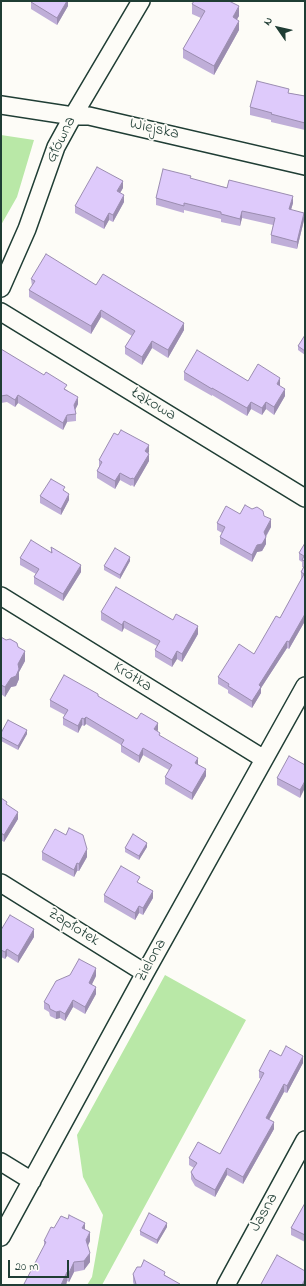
<!DOCTYPE html>
<html>
<head>
<meta charset="utf-8">
<style>
	body { margin:0 }
	#map { position:relative; width:306px; height:1286px; overflow:hidden; background:#fdfcf7; font-family:"Indie Flower",sans-serif }
	canvas { display:block }
	.frame { position:absolute; inset:0; border:2px solid #1f3d34; pointer-events:none }
	.north { position:absolute; left:258px; top:8px; width:40px; height:40px; -webkit-text-stroke:3px #fdfcf7; paint-order:stroke; rotate:304deg; font-size:11px; font-weight:700; line-height:16px; text-align:center; color:#1f3d34 }
	.north::after { content:''; display:block; margin:auto; width:14px; height:18px; background:#1f3d34; clip-path:polygon(50% 0,100% 100%,50% 72%,0 100%) }
	.scale { position:absolute; left:8px; top:1260px; width:61px; height:18px; box-sizing:border-box; border:2px solid #1f3d34; border-top:0; padding-left:5px; font-size:12px; line-height:14px; white-space:nowrap; color:#1f3d34; -webkit-text-stroke:3px #fdfcf7; paint-order:stroke }
</style>
</head>
<body>
<div id="map">
<canvas width="306" height="1286"></canvas>
<div class="frame"></div>
<div class="north">N</div>
<div class="scale">20 m</div>
</div>
<script>
const context = document.querySelector('canvas').getContext('2d');
context.lineJoin = 'round';
function paint(path, color) { context.fillStyle = color; context.fill(path, 'evenodd'); }
const shape = rows => new Path2D(rows.map(r => 'M' + r).join(''));
function stroke(path, color, width, dash) { context.strokeStyle = color; context.lineWidth = width; context.lineCap = dash ? 'butt' : 'round'; context.setLineDash(dash || []); context.stroke(path); }
function label(font, color, halo, rows, align = 'center') {
  context.font = font + ' "Indie Flower",sans-serif'; context.lineWidth = 3.5; context.setLineDash([]); context.textBaseline = 'middle'; context.strokeStyle = halo; context.fillStyle = color; for (const [text, x, y, turn = 0] of rows) {
    context.save(); context.translate(x, y); context.rotate((+turn || 0) * Math.PI / 180); context.textAlign = isNaN(turn) ? turn : align; if (halo) context.strokeText(text, 0, 0); context.fillText(text, 0, 0); context.restore();
  }
}
const green = shape([
	[1,135,34,140,17,197,1,225],
	[165,975,246,1020,102,1285,87,1285,92,1277,103,1215,83,1177,77,1135]
]);
const minor = shape([
	[1,105,73,116,89,116,305,166],
	[1,288,27,229,56,147,73,116,141,1],
	[1,312,305,498],
	[1,596,264,759],
	[1,883,145,973],
	[1,1162,32,1181],
	[1,1237,145,973,305,686],
	[226,1285,305,1140]
]);
const wall = shape([
	[68,1,68,6,57,25,31,9,31,2],
	[192,4,239,16,237,19,239,30,214,75,183,58,183,49,201,18,192,14],
	[289,93,305,96,305,130,271,122,271,120,250,115,250,107],
	[191,179,293,203,291,210,304,220,297,249,271,243,271,235,273,225,242,218,240,226,221,222,221,219,184,210,184,213,156,205,156,198],
	[123,188,120,193,124,202,113,222,109,220,104,229,75,213,75,206],
	[31,279,96,285,184,330,168,358,152,348,142,365,125,354,125,347,132,336,101,317,91,334,29,297,29,290,32,286],
	[305,335,305,355,298,350,298,346],
	[1,349,67,390,78,404,75,410,76,414,76,421,67,422,63,430,18,403,15,407,7,402,1,403],
	[184,372,248,381,280,385,280,386,285,396,274,415,266,409,262,415,251,409,247,416,212,395,212,396,184,380],
	[149,452,148,453,149,461,134,487,132,485,131,486,120,480,115,489,97,478,97,471,99,467,99,460],
	[65,491,69,500,61,515,40,503,40,496],
	[240,514,264,516,271,527,266,537,266,544,262,551,257,552,252,562,220,544,220,537,222,533,217,530,217,523],
	[305,543,305,621,289,649,287,648,261,688,261,693,252,708,228,693,228,690,218,684,218,677,254,654,280,618,302,579,301,579,301,572,303,567,302,567,302,562,299,560,299,553],
	[51,547,81,572,63,601,34,584,34,577,36,574,20,565,20,558,51,552],
	[130,561,120,579,104,570,104,566],
	[101,612,198,634,182,662,177,659,172,667,155,657,155,650,157,646,124,628,122,632,101,620],
	[1,637,18,647,25,661,19,672,19,679,16,686,11,687,5,697,1,694],
	[98,696,137,719,158,730,157,731,160,736,198,765,206,776,192,800,165,784,165,777,169,770,143,755,139,763,121,752,121,745,86,724,84,726,82,725,78,733,63,725,63,718,65,715,50,707,50,700],
	[1,733,27,734,18,750,1,741],
	[305,765,300,798,277,785,277,778],
	[1,798,18,819,4,842,1,840],
	[147,847,139,860,125,852,125,848],
	[42,852,87,857,79,871,77,871,74,877,42,860],
	[140,883,153,898,143,915,139,913,135,920,104,902,104,895],
	[1,930,34,937,18,963,7,956,5,959,1,957],
	[96,976,92,984,96,994,85,1014,73,1007,65,1021,60,1018,56,1019,50,1016,49,1012,44,1009,44,1002],
	[281,1056,303,1063,287,1093,284,1092,269,1120,274,1129,243,1184,227,1175,215,1197,195,1186,191,1179,191,1172,194,1168,189,1165,189,1158,220,1154,261,1079,259,1078,259,1071],
	[305,1203,305,1242,291,1235,291,1228],
	[167,1227,157,1244,140,1235,140,1231],
	[54,1228,90,1241,88,1246,90,1262,84,1270,74,1272,69,1282,67,1281,66,1285,24,1285,44,1247,44,1241],
	[133,1274,165,1275,180,1285,134,1285,133,1282]
]);
const shadedWall = shape([
	[67,1,68,1,68,6,57,25,57,18],
	[239,6,239,16,233,26,233,17],
	[239,21,239,30,214,75,214,66],
	[123,181,123,188,117,198,117,191],
	[124,195,124,202,113,222,113,215],
	[293,196,293,203,289,216,289,209],
	[242,211,242,218,240,226,240,219],
	[109,213,109,220,104,229,104,222],
	[304,213,304,220,297,249,297,242],
	[101,310,101,317,91,334,91,326],
	[184,323,184,330,168,358,168,350],
	[152,341,152,348,142,365,142,357],
	[280,378,280,385,277,391,277,384],
	[285,389,285,396,274,415,274,407],
	[18,395,18,403,15,407,15,400],
	[78,397,78,404,74,412,74,405],
	[251,402,251,409,247,416,247,408],
	[266,402,266,409,262,415,262,408],
	[67,415,67,422,63,430,63,423],
	[149,445,149,452,145,458,145,451],
	[149,454,149,461,134,487,134,479],
	[120,473,120,480,115,489,115,481],
	[69,494,69,500,61,515,61,509],
	[271,519,271,527,264,539,264,532],
	[266,537,266,544,262,551,257,552,252,562,252,555,257,545],
	[130,557,130,561,120,579,120,575],
	[81,565,81,572,63,601,63,594],
	[305,614,305,621,289,649,289,642],
	[124,621,124,628,122,632,122,625],
	[198,626,198,634,182,662,182,654],
	[287,641,287,648,261,688,261,693,252,708,252,701,259,685],
	[25,651,25,661,19,672,19,679,16,686,11,687,5,697,5,687],
	[177,651,177,659,172,667,172,660],
	[86,717,86,724,84,726,84,719],
	[82,718,82,725,78,733,78,726],
	[158,723,158,730,154,737,154,729],
	[27,730,27,734,18,750,18,746],
	[143,748,143,755,139,763,139,756],
	[198,758,198,765,195,763],
	[206,769,206,776,192,800,192,793],
	[305,781,305,788,300,798,300,790],
	[18,812,18,819,4,842,4,835],
	[147,843,147,847,139,860,139,856],
	[87,849,87,857,79,871,79,864],
	[77,863,77,871,74,877,74,870],
	[153,891,153,898,143,915,143,908],
	[139,906,139,913,135,920,135,913],
	[34,929,34,937,18,963,18,956],
	[7,949,7,956,5,959,5,952],
	[96,968,96,976,89,990,89,983],
	[96,987,96,994,85,1014,85,1007],
	[73,1000,73,1007,65,1021,65,1014],
	[60,1011,60,1018,56,1019,56,1012],
	[303,1056,303,1063,287,1093,287,1086],
	[284,1084,284,1092,266,1125,266,1118],
	[274,1122,274,1129,243,1184,243,1177],
	[227,1168,227,1175,215,1197,215,1190],
	[85,1223,85,1232,82,1228],
	[167,1223,167,1227,157,1244,157,1240],
	[90,1232,90,1241,86,1249,86,1240],
	[90,1253,90,1262,84,1270,84,1261],
	[74,1262,74,1272,69,1282,69,1273],
	[67,1272,67,1281,66,1285,61,1285],
	[305,1279,305,1285,302,1285]
]);
const building = shape([
	[32,1,67,1,57,18,31,2,32,1],
	[194,1,229,1,239,6,233,17,239,21,214,66,183,49,205,11,192,4,194,1],
	[257,81,289,89,288,93,305,96,305,123,271,114,272,113,250,107,257,81],
	[97,167,123,181,117,191,124,195,113,215,109,213,104,222,75,206,97,167],
	[163,169,191,176,190,178,227,188,229,180,293,196,289,209,304,213,297,242,271,235,275,218,242,211,240,219,221,214,221,212,184,203,184,206,156,198,163,169],
	[46,254,96,285,103,274,184,323,168,350,152,341,142,357,125,347,135,331,101,310,91,326,29,290,35,281,31,279,46,254],
	[305,335,305,351,298,346,305,335],
	[1,349,44,375,46,372,67,385,64,389,78,397,74,405,76,414,67,415,63,423,18,395,15,400,7,395,1,396,1,349],
	[197,350,248,381,258,364,280,378,277,384,285,389,274,407,266,402,262,408,251,402,247,408,212,388,212,389,184,372,197,350],
	[121,430,149,445,145,451,149,454,134,479,132,478,131,479,120,473,115,481,97,471,102,462,99,460,114,433,118,435,121,430],
	[51,479,65,487,63,490,69,494,61,509,40,496,51,479],
	[245,505,252,509,257,507,263,511,264,516,271,519,264,532,266,537,262,544,257,545,252,555,220,537,225,527,217,523,226,506,240,514,245,505],
	[31,540,52,553,51,547,81,565,63,594,34,577,39,569,20,558,31,540],
	[305,543,305,561,302,560,304,556,299,553,305,543],
	[115,548,130,557,120,575,104,566,115,548],
	[305,565,305,614,289,642,287,641,259,685,261,687,252,701,228,686,229,684,218,677,239,644,254,654,276,616,280,618,304,574,301,572,305,565],
	[116,587,173,620,176,614,198,626,182,654,177,651,172,660,155,650,160,641,124,621,122,625,101,612,116,587],
	[1,637,6,640,10,639,17,643,18,647,25,651,18,664,19,669,16,676,11,678,5,687,1,685,1,637],
	[64,675,98,694,98,696,137,719,141,713,158,723,154,729,160,733,159,735,198,758,195,763,206,769,192,793,165,777,172,765,143,748,139,756,121,745,124,740,86,717,84,719,82,718,78,726,63,718,68,710,50,700,64,675],
	[8,720,27,730,18,746,1,737,1,733,8,720],
	[289,756,305,765,305,781,300,790,277,778,289,756],
	[1,798,7,802,6,804,18,812,4,835,1,833,1,798],
	[69,828,83,835,87,849,79,864,77,863,74,870,42,852,55,829,66,835,69,828],
	[133,834,147,843,139,856,125,848,133,834],
	[121,866,140,877,137,882,153,891,143,908,139,906,135,913,104,895,121,866],
	[10,915,34,929,18,956,7,949,5,952,1,950,1,930,10,915],
	[79,959,96,968,89,983,96,987,85,1007,73,1000,65,1014,60,1011,56,1012,50,1009,49,1005,44,1002,56,981,70,975,79,959],
	[286,1046,303,1056,287,1086,284,1084,266,1118,274,1122,243,1177,227,1168,215,1190,195,1179,191,1172,197,1163,189,1158,198,1142,220,1154,264,1073,259,1071,270,1050,281,1056,286,1046],
	[305,1203,305,1235,291,1228,305,1203],
	[149,1213,167,1223,157,1240,140,1231,149,1213],
	[69,1215,85,1223,82,1228,90,1232,86,1240,90,1253,84,1261,74,1262,69,1273,67,1272,61,1285,26,1285,24,1284,46,1242,44,1241,51,1227,54,1228,61,1216,68,1219,69,1215],
	[277,1255,305,1271,305,1279,302,1285,263,1285,261,1284,277,1255],
	[144,1260,165,1272,164,1275,180,1284,179,1285,137,1285,136,1284,133,1274,137,1267,141,1267,144,1260]
]);
const streetNames = [
	["Wiejska",154,130,13],
	["Główna",62,140,-64],
	["Łąkowa",153,405,31],
	["Krótka",132,678,32],
	["Zapłotek",73,928,32],
	["Zielona",152,961,-61],
	["Jasna",265,1213,-61]
];
paint(green, '#b9e8a7');
stroke(minor, '#1f3d34', 20);
stroke(minor, '#fdfcf7', 17);
paint(wall, '#bfaed8');
paint(shadedWall, '#9b8db0');
paint(building, '#decafb');
stroke(building, '#9b8db0', 1);
label('16px', '#1f3d34', '#fdfcf7', streetNames);
</script>
</body>
</html>
